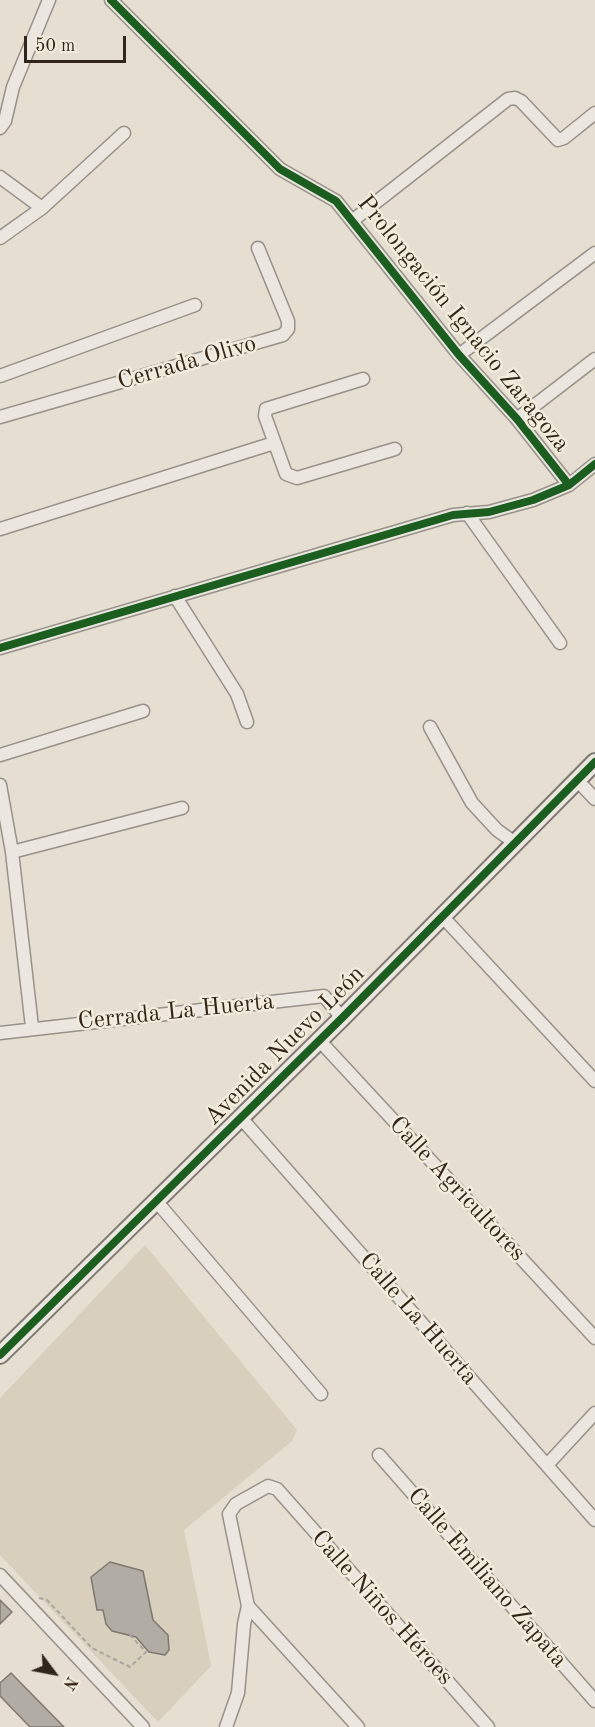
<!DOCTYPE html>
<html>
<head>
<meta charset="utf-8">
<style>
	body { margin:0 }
	#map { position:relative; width:595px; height:1727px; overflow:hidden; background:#e5ded1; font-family:"Old Standard TT",serif }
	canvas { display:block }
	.north { position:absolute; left:24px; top:1643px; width:60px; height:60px; -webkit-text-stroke:4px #f3ecdc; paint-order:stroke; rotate:122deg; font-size:16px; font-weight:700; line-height:24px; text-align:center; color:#322519 }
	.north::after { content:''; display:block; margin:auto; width:21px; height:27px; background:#322519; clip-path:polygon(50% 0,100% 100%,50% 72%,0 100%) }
	.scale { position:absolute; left:24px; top:36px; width:102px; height:27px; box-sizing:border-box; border:3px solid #322519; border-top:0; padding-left:8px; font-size:18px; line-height:21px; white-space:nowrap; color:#322519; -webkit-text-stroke:4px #f3ecdc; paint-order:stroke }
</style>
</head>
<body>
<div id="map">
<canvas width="595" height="1727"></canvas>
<div class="north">N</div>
<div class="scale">50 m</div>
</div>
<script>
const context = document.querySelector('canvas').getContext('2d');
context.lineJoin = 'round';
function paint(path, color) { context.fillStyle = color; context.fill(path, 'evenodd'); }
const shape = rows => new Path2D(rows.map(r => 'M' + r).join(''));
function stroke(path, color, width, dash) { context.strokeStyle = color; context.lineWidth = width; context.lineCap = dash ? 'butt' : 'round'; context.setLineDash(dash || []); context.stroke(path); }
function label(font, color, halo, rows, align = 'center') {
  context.font = font + ' "Old Standard TT",serif'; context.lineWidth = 5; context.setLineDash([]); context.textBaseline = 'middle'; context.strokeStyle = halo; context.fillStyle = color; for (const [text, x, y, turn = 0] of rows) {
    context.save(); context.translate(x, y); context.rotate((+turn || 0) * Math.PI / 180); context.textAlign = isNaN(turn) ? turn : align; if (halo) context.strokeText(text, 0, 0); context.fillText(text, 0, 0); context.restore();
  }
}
const green = shape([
	[145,1245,297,1430,292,1441,184,1530,211,1666,158,1722,0,1555,0,1398]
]);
const building = shape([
	[110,1562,143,1571,153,1620,168,1635,169,1650,165,1655,149,1652,136,1637,112,1631,106,1624,103,1610,97,1610,91,1577,110,1562],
	[0,1600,12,1612,0,1624,0,1600],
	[11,1673,64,1727,30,1727,0,1696,0,1683,11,1673]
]);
const path = shape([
	[39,1598,47,1600,92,1648,130,1667,146,1652,130,1635]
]);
const street = shape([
	[111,0,280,169,336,201,459,355,517,419,569,485],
	[0,128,5,121,13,87,49,0],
	[0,177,42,208,124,133],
	[352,221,508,99,515,98,521,101,558,140,564,138,595,113],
	[0,238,42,208],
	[459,355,595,253],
	[0,376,195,305],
	[363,379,266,409,265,416,286,474,297,478,395,449],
	[0,417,283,335,288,329,288,321,258,248],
	[517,419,595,359],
	[467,513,560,643],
	[0,529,274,443],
	[175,596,237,694,247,722],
	[0,648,453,515,489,512,533,500,569,485,595,464],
	[430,727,472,803,497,830,515,843],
	[0,755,143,711],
	[577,780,595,799],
	[0,785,12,852,32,1027],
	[12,852,182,808],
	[442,916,595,1081],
	[0,1033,324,996,342,1018],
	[319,1040,595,1338],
	[241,1118,595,1520],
	[157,1202,321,1394],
	[379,1455,595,1701],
	[547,1465,595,1413],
	[0,1575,143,1727],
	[248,1606,358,1727],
	[226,1727,238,1693,244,1624,248,1606,229,1514,236,1504,268,1486,277,1489,488,1727]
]);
const secondary = shape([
	[0,1355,342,1018,595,762]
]);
const cycleway = shape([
	[111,0,280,169,336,201,459,355,517,419,569,485],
	[0,648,453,515,489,512,533,500,569,485,595,464],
	[0,1355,342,1018,595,762]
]);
const streetNames = [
	["Prolongación Ignacio Zaragoza",463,324,51],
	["Cerrada Olivo",187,363,-16],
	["Cerrada La Huerta",176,1012,-6],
	["Avenida Nuevo León",285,1046,-45],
	["Calle Agricultores",457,1189,47],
	["Calle La Huerta",418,1319,49],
	["Calle Emiliano Zapata",487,1578,49],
	["Calle Niños Héroes",382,1608,48]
];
paint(green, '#d8cfbc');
paint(building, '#b2ada4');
stroke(building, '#7e7870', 1.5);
stroke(street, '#979289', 15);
stroke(secondary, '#7e7870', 20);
stroke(path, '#a9a59f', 2, [4.5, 3]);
stroke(street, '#ebe7e0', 12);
stroke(secondary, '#ebe7e0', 16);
stroke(cycleway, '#1b5e20', 8);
label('24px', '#322519', '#f3ecdc', streetNames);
</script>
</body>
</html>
